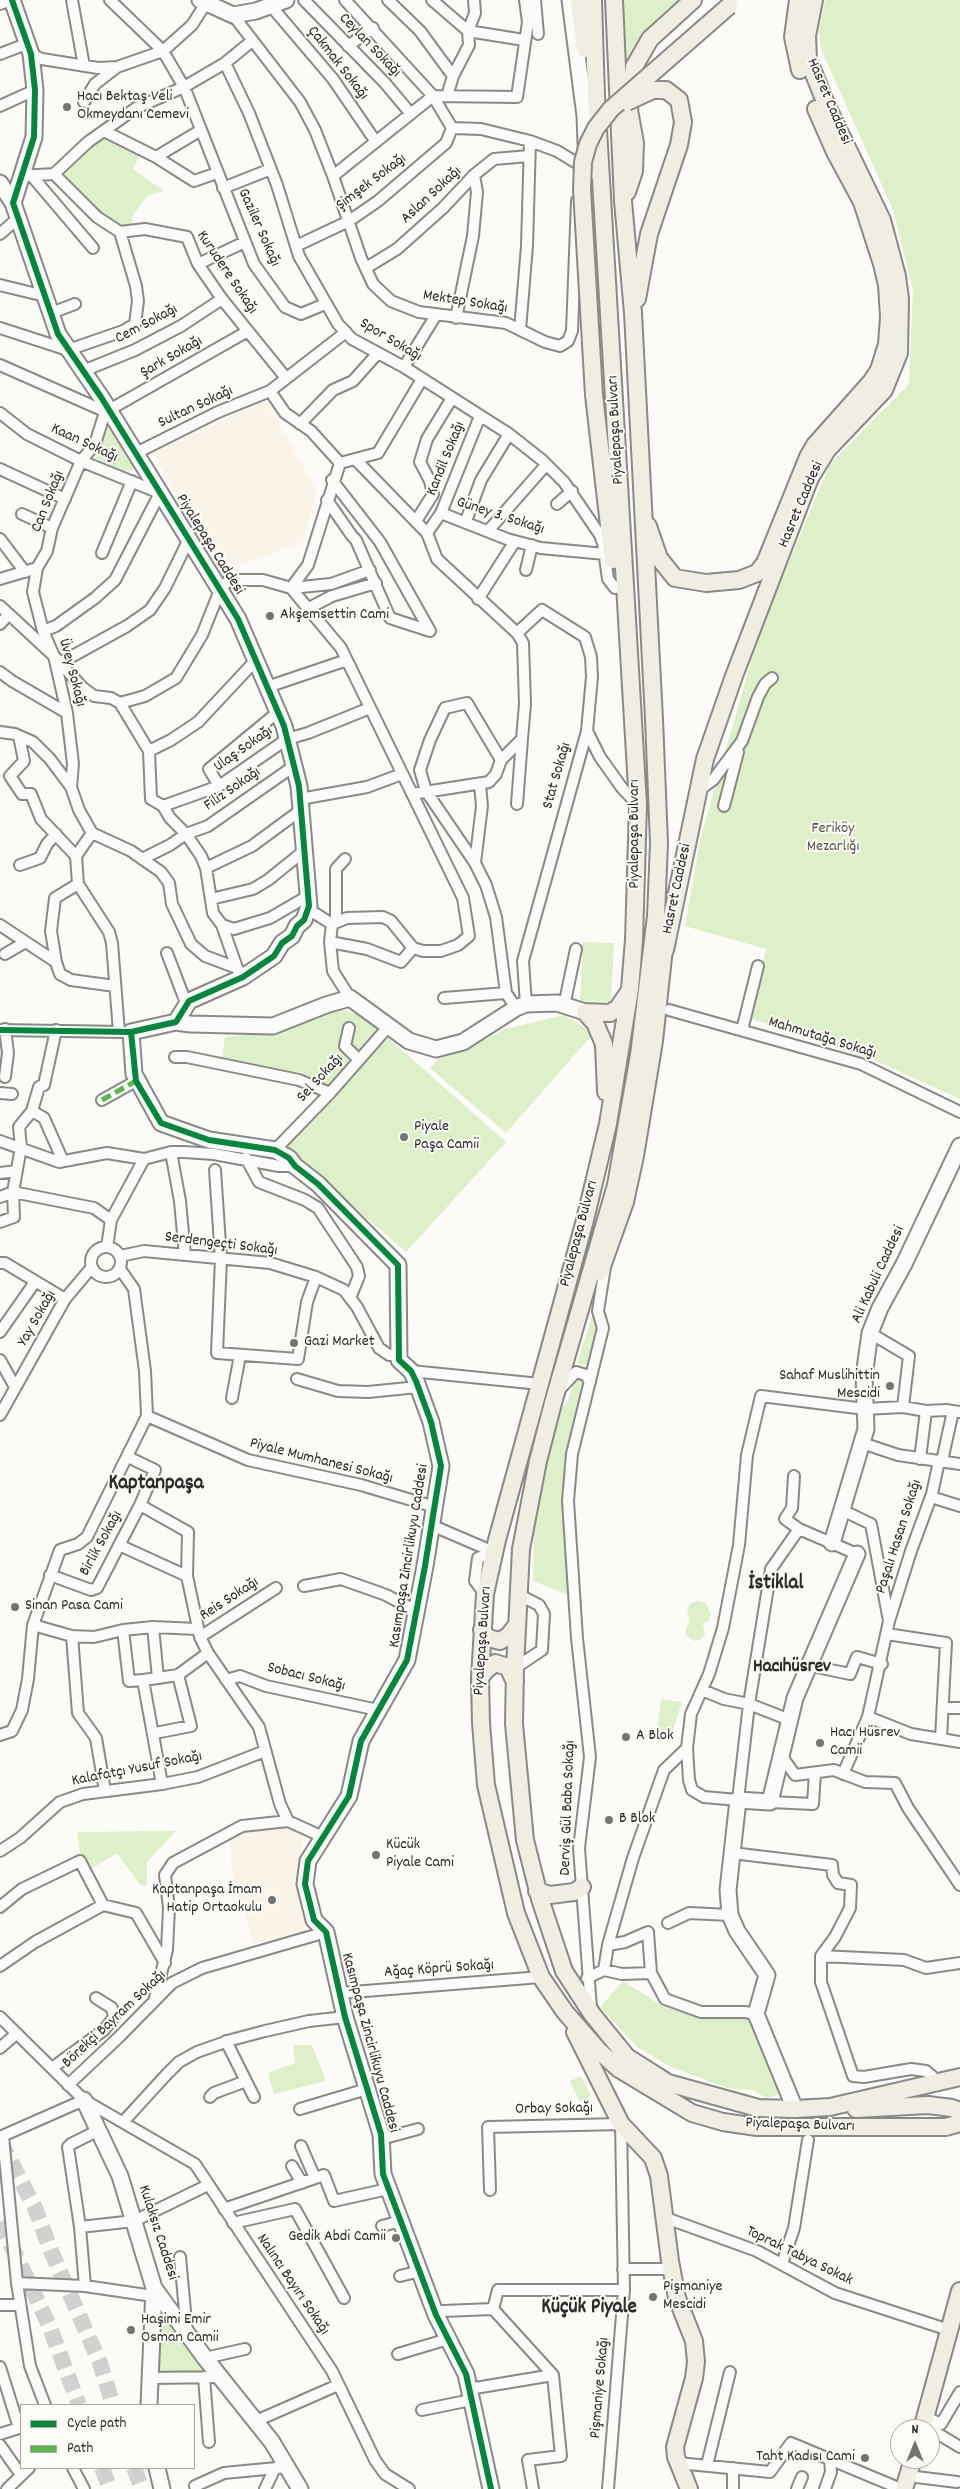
<!DOCTYPE html>
<html>
<head>
<meta charset="utf-8">
<style>
	body { margin:0 }
	#map { position:relative; width:960px; height:2489px; overflow:hidden; background:#fcfbf8; font-family:Dekko,sans-serif }
	canvas { display:block }
	.legend { position:absolute; left:20px; top:2404px; width:175px; height:65px; box-sizing:border-box; background:#fdfcf7; border:1px solid #a9a8a5; margin:0; padding:6px 9px; list-style:none; font-size:15px; color:#2b2b2b }
	.legend li { display:flex; align-items:center; gap:10px; height:25px }
	.legend b { width:25px; border:1px solid #a9a8a5 }
	.north { position:absolute; left:890px; top:2419px; width:50px; height:50px; box-sizing:border-box; background:#fdfcf7; border:1px solid #a9a8a5; border-radius:50%; rotate:0deg; font-size:14px; font-weight:700; line-height:20px; text-align:center; color:#2b2b2b }
	.north::after { content:''; display:block; margin:auto; width:18px; height:22px; background:#747473; clip-path:polygon(50% 0,100% 100%,50% 72%,0 100%) }
</style>
</head>
<body>
<div id="map">
<canvas width="960" height="2489"></canvas>
<ul class="legend">
<li><b style="height:6px;background:#00873e"></b>Cycle path</li>
<li><b style="height:6px;background:#58b947"></b>Path</li>
</ul>
<div class="north">N</div>
</div>
<script>
const context = document.querySelector('canvas').getContext('2d');
context.lineJoin = 'round';
function paint(path, color) { context.fillStyle = color; context.fill(path, 'evenodd'); }
const shape = rows => new Path2D(rows.map(r => 'M' + r).join(''));
function stroke(path, color, width, dash) { context.strokeStyle = color; context.lineWidth = width; context.lineCap = dash ? 'butt' : 'round'; context.setLineDash(dash || []); context.stroke(path); }
function label(font, color, halo, rows, align = 'center') {
  context.font = font + ' Dekko,sans-serif'; context.lineWidth = 4; context.setLineDash([]); context.textBaseline = 'middle'; context.strokeStyle = halo; context.fillStyle = color; for (const [text, x, y, turn = 0] of rows) {
    context.save(); context.translate(x, y); context.rotate((+turn || 0) * Math.PI / 180); context.textAlign = isNaN(turn) ? turn : align; if (halo) context.strokeText(text, 0, 0); context.fillText(text, 0, 0); context.restore();
  }
}
const built = shape([
	[265,400,317,490,303,542,221,572,153,453],
	[290,1824,304,1831,300,1861,306,1929,302,1934,254,1944,232,1872,229,1834]
]);
const green = shape([
	[622,0,682,0,648,31,624,67],
	[825,0,960,0,960,1099,874,1060,749,1018,766,949,685,926,700,840,760,630,830,464,909,384,913,290,893,210,821,49,819,30],
	[107,138,141,153,133,169,164,191,147,196,132,217,132,227,121,225,94,209,63,175,77,156],
	[108,425,135,464,134,470,124,472,95,458],
	[583,942,614,943,611,1002,580,1001],
	[329,1010,343,1010,363,1016,380,1029,329,1087,303,1073,222,1059,225,1037,272,1032],
	[564,1015,594,1033,506,1133,430,1068,438,1059,463,1052,505,1029],
	[388,1038,506,1142,406,1252,286,1148],
	[594,1310,598,1324,590,1366,577,1364],
	[574,1379,583,1379,568,1459,563,1500,571,1596,533,1581,534,1521,549,1448,558,1411,568,1401],
	[697,1601,706,1603,711,1614,708,1621,703,1624,705,1635,700,1640,694,1641,686,1635,686,1628,690,1622,687,1610,690,1604],
	[661,1699,682,1702,672,1733,657,1730],
	[176,1831,147,1862,147,1885,141,1886,117,1853,88,1871,81,1859,77,1832],
	[623,1981,664,2007,697,2017,751,2017,779,2085,778,2095,766,2098,753,2090,727,2088,671,2067,637,2047,600,2007],
	[293,2045,312,2045,326,2081,274,2094,268,2073,295,2063],
	[581,2076,591,2096,580,2102,570,2081],
	[156,2296,213,2376,153,2376]
]);
const primaryTunnel = shape([
	[0,2141,35,2208,51,2251,100,2363,113,2405],
	[0,2222,49,2325,79,2405],
	[102,2468,110,2489],
	[134,2468,142,2489]
]);
const street = shape([
	[72,0,84,66],
	[110,0,163,51,192,25,208,0],
	[304,0,385,83,411,114],
	[345,0,433,96,452,128,481,129,530,141,527,246,520,330],
	[388,0,420,31,453,76,447,96],
	[432,0,468,31],
	[535,0,538,34],
	[0,4,11,0],
	[271,6,333,79,376,142],
	[233,15,300,102,315,130,333,176,361,258,373,284,391,301,419,312,506,323,545,342,560,346,568,341,572,331,577,201],
	[468,31,524,40],
	[348,46,373,28],
	[0,54,26,44],
	[31,54,42,59,98,68,117,67,163,51,185,89,254,264,285,307,301,314,325,304],
	[225,63,249,113,277,185,299,256,338,324,352,339,404,367,509,434,542,460,564,482,600,535,603,543,608,579,615,588],
	[453,76,469,45,468,31,475,13,474,0],
	[84,102,95,84,117,67],
	[0,106,35,90],
	[104,131,156,157,194,181,217,173],
	[530,141,557,151,585,168],
	[156,157,201,130],
	[54,174,88,142,136,108,184,87,225,63,252,41],
	[31,175,93,248],
	[21,176,54,174,97,217,120,232,145,229,187,237,198,264,222,299,286,378],
	[333,176,433,96,517,97,528,22,525,0],
	[223,188,271,169],
	[0,234,18,218],
	[296,246,349,221,378,201,446,143,452,128],
	[198,264,245,242],
	[366,268,397,249,443,208,474,175,494,159,529,156],
	[0,285,45,296],
	[51,313,75,304],
	[456,318,473,236,477,192,474,175],
	[0,328,68,350,123,331,135,324,138,301,136,286,120,232],
	[0,365,111,414],
	[404,367,436,315],
	[83,371,135,350,181,326,222,299],
	[270,391,285,413,311,431,340,463],
	[109,410,248,331],
	[0,413,27,434,81,461,160,493,115,580,95,598,56,626,43,631],
	[300,424,333,390,353,381,378,353],
	[136,453,218,412,270,391,346,332],
	[356,460,427,533,437,559,517,633,523,643,525,704,522,739,501,760,496,774,489,782,412,794],
	[340,463,378,453,422,379],
	[0,469,65,499],
	[332,480,380,542,430,631],
	[327,500,352,536,356,540,390,618,430,631],
	[557,504,572,491],
	[441,513,480,416],
	[22,514,52,528],
	[416,521,433,494,430,481,420,462,427,439,452,398],
	[466,521,481,480,509,434],
	[488,531,546,465],
	[427,533,441,513,507,539,541,548,605,554],
	[0,539,25,572],
	[102,553,132,481],
	[37,568,33,592,43,631,54,656,67,713,73,764,71,787],
	[526,570,532,545],
	[0,579,37,568,47,551,52,528,81,461,95,444,105,412],
	[291,588,308,565,340,463],
	[291,588,331,584,370,570],
	[478,599,515,541],
	[0,606,54,656,82,687,94,696,111,698,120,703,149,751],
	[307,609,332,596,376,583],
	[0,624,9,614],
	[517,633,542,610,585,637,591,657,592,677,587,731,523,961,526,1004],
	[60,663,127,626,150,610,165,588,189,539],
	[0,672,12,681,67,713],
	[267,687,347,660],
	[120,703,145,696,176,678,202,635,220,590,229,580,263,580,291,588,341,648,463,898,469,936,458,945,441,951,423,951,413,948,391,921,383,917,347,918,332,924],
	[587,731,600,757,622,788,638,805],
	[0,732,15,734,33,742,50,759,71,787,79,810,92,833,131,851,161,872,169,883,172,904,191,944,205,956,237,968,243,977],
	[19,736,24,761,10,776,22,794,31,794,41,819,76,856,78,884,109,932,112,943,119,1032],
	[149,751,151,799,163,806,170,818,186,834,201,856,206,868,213,913,222,925,237,968],
	[149,751,171,740,198,722,256,660],
	[501,760,467,703,445,708,430,740,420,770,426,791,475,863,486,885,496,917,506,993,516,1008],
	[219,786,209,769,278,712],
	[699,790,713,780,742,741,758,697,765,684,772,678],
	[300,799,367,787,402,774],
	[517,804,522,739],
	[163,806,219,786,287,739,308,733,370,708],
	[724,806,738,752],
	[76,856,92,833],
	[142,859,170,845,186,834,208,826,294,766],
	[475,863,482,806,480,785],
	[20,865,40,858,47,844,56,834],
	[206,868,252,846,301,810],
	[211,899,253,889,268,880,304,851],
	[308,909,332,924,330,942,333,971,350,998],
	[336,922,336,869,345,859],
	[0,925,56,962,60,974,71,980,115,986],
	[222,925,234,929,270,918,308,896],
	[330,942,367,949,401,962,413,948],
	[167,953,186,1003],
	[5,954,24,943],
	[56,962,51,931,55,898,78,884],
	[444,998,506,993],
	[564,1006,576,949],
	[669,1010,861,1064,960,1112],
	[349,1028,345,1046,359,1060],
	[5,1029,8,1053,5,1077],
	[0,1030,124,1032],
	[742,1030,758,966],
	[175,1057,187,1057,299,1080,330,1093],
	[0,1093,12,1094],
	[102,1100,136,1081],
	[32,1111,39,1087,44,1085,56,1030],
	[0,1141,59,1162,107,1153,144,1159,171,1152,184,1152,214,1154,279,1166,295,1166],
	[275,1150,330,1093,388,1027],
	[171,1152,180,1201,185,1255],
	[246,1158,259,1182,305,1200,318,1208,357,1267,359,1276,350,1298],
	[63,1161,44,1118,32,1111,19,1127,21,1147,13,1192,94,1208,111,1220],
	[215,1170,221,1259,217,1353,298,1359,307,1302,316,1277],
	[0,1173,16,1171],
	[0,1197,13,1192,14,1217,0,1222],
	[107,1247,111,1220,144,1159],
	'91 1262a15 15 0 1 1 30 0a15 15 0 1 1-30 0Z',
	[120,1256,144,1251,270,1263,316,1277,344,1290,357,1307,379,1348,389,1355,399,1355],
	[0,1263,5,1263,65,1299],
	[0,1332,35,1282],
	[870,1333,909,1356,903,1407],
	[0,1360,15,1387],
	[411,1371,540,1384],
	[297,1379,338,1391,368,1392,418,1387],
	[560,1389,576,1372,586,1375,590,1382],
	[232,1398,240,1355],
	[0,1415,65,1299,92,1267],
	[147,1416,248,1460,361,1485,435,1507],
	[862,1443,898,1455,960,1464],
	[920,1459,926,1411],
	[942,1461,953,1411],
	[794,1476,792,1508,785,1519,799,1529,857,1554],
	[931,1497,960,1506],
	[140,1505,188,1532,187,1576,200,1637,208,1653,259,1727,280,1804,288,1821,323,1837],
	[842,1510,871,1524,889,1621,868,1717,843,1774],
	[431,1525,494,1552],
	[799,1529,771,1569,749,1704,738,1800,704,1797,692,1790,689,1780,687,1748,691,1714,709,1674,723,1628,739,1545,747,1455,761,1396,865,1409,903,1407,926,1411,946,1410,960,1412],
	[119,1545,187,1576],
	[50,1575,91,1590,97,1588,140,1505,155,1470,128,1457],
	[304,1586,341,1579,386,1595,416,1611],
	[485,1594,475,1581,478,1558,494,1552],
	[890,1618,911,1551,932,1494,939,1461],
	[33,1625,72,1636,94,1637,123,1630,153,1627,197,1629],
	[123,1630,129,1681,143,1680,158,1678,153,1627],
	[887,1634,946,1643,941,1739],
	[72,1636,78,1713,96,1738,105,1791],
	[200,1637,276,1588],
	[807,1665,850,1674,857,1657,882,1664],
	[515,1668,542,1650,544,1614,539,1605,519,1595],
	[158,1678,178,1675,208,1653],
	[143,1680,162,1784],
	[226,1680,240,1676,266,1686,378,1710],
	[702,1690,724,1699,749,1704,790,1720],
	[943,1708,960,1708],
	[868,1717,911,1734,960,1742],
	[155,1733,191,1726,178,1675],
	[0,1735,12,1731,22,1710,28,1679,33,1625,60,1550,78,1544,87,1537,147,1416,145,1371,134,1289,120,1269],
	[781,1755,795,1775,834,1770,865,1782,895,1783,908,1808,960,1885],
	[770,1802,813,1804,815,1773],
	[0,1851,20,1838,60,1802,83,1794,162,1784,198,1777,265,1751],
	[732,1853,832,1865,833,1875,838,1883,851,1885,850,1908,835,1937,821,1956,821,1982,853,2076,864,2077,911,2069,926,2071,940,2083],
	[0,1907,22,1889,80,1861,103,1905],
	[668,1923,689,1913,730,1915],
	[608,1945,625,1942,648,1932,651,1973],
	[821,1956,904,1960,926,1968,960,1963],
	[0,1966,35,1942,103,1905,136,1913,165,1963],
	[604,1970,622,1974,651,1973,665,1999,701,2012,745,2012,756,2014],
	[587,1978,604,1970,608,1945,633,1858,664,1770,687,1748],
	[340,1993,541,1977],
	[155,1998,167,1950,169,1908,165,1875,173,1863,242,1826,288,1821],
	[591,2008,579,1848,590,1757,577,1638,568,1501,572,1454,603,1328,598,1311,605,1267],
	[0,2017,84,2100,195,2164,332,2371,375,2460,385,2474,409,2489],
	[226,2041,254,2097],
	[0,2048,16,2034],
	[52,2068,104,2030,114,2017,112,2008,96,1998],
	[68,2085,119,2037,172,1983,202,1968,326,1932],
	[210,2097,214,2093,246,2081],
	[300,2109,367,2089],
	[123,2122,166,2075,179,2062,197,2052,231,2040,265,2031,309,2021,345,2017],
	[3,2136,17,2283,30,2366,45,2405],
	[0,2137,84,2100],
	[381,2139,418,2129],
	[301,2146,315,2178],
	[292,2166,302,2183],
	[490,2190,488,2127,621,2124,624,2290,608,2489],
	[224,2209,324,2175,334,2201,388,2189],
	[666,2218,757,2251,835,2293,949,2330],
	[233,2223,295,2209,344,2298],
	[382,2226,401,2221],
	[80,2227,134,2221,208,2185],
	[180,2257,187,2333],
	[782,2264,794,2228,808,2140],
	[623,2269,671,2269],
	[400,2276,420,2271],
	[17,2283,85,2286,153,2296],
	[85,2286,80,2227,68,2147,71,2144,99,2130],
	[0,2305,20,2305],
	[493,2309,553,2375,561,2456,528,2460,533,2489],
	[436,2315,443,2311,493,2309,498,2290,624,2290],
	[398,2354,448,2339],
	[205,2358,245,2349],
	[0,2367,19,2428,0,2434],
	[204,2377,209,2442],
	[151,2378,220,2377],
	[469,2389,553,2375],
	[422,2410,471,2400],
	[926,2417,941,2424,960,2392],
	[256,2421,338,2385],
	[930,2429,960,2447],
	[0,2445,21,2475],
	[678,2463,770,2472,791,2443,901,2489],
	[707,2465,730,2372],
	[73,2468,84,2489],
	[908,2476,957,2482],
	[7,2489,29,2468],
	[196,2489,195,2486,224,2473,287,2467],
	[265,2489,275,2468],
	[733,2489,733,2468],
	[797,2489,802,2477],
	[825,2489,831,2472,830,2460]
]);
const secondary = shape([
	[12,0,31,54,35,90,34,137,13,203,58,334,101,397,238,619,284,726,299,786,309,906,304,920,297,926,292,936,282,943,274,956,243,977,189,1001,176,1022,131,1032,134,1074,161,1123,209,1140,275,1150,289,1158,295,1166,318,1184,398,1265,399,1360,411,1371,416,1381,431,1422,441,1466,425,1566,407,1660,361,1741,349,1796,308,1861,305,1884,314,1920,326,1932,345,2017,381,2134,383,2174,436,2315,466,2374,491,2489],
	[200,0,233,15,256,11,286,0],
	[570,0,585,116,587,169,600,173],
	[0,183,13,203],
	[176,1022,190,1024,273,1026,326,1005,350,998,409,1041,436,1049,463,1042,516,1008,526,1004,557,1003,585,1012],
	[832,1543,866,1429,864,1376,870,1333,880,1308,904,1264,960,1146],
	[84,2100,120,2176,154,2288,205,2358,272,2442,300,2489],
	[795,2109,756,2014,767,1975,737,1931,730,1915,728,1890,738,1800,770,1802,795,1698,857,1554],
	[149,2405,154,2288],
	[157,2468,162,2489]
]);
const primary = shape([
	[579,0,585,49],
	[593,0,596,95,638,805,634,940,630,989,608,1124,585,1220,497,1540,485,1594,480,1678,481,1723,486,1785,516,1913,541,1977,565,2012,599,2051,619,2069,692,2113,723,2122,757,2127,946,2127,960,2123],
	[614,0,623,201,633,313,654,719,659,843,656,916,639,1055,616,1185,553,1403,538,1461,521,1549,515,1668,514,1724,525,1840,540,1899,564,1971,592,2014,627,2057,668,2083,758,2108,795,2109,830,2107,960,2077],
	[798,0,793,37,800,70],
	[627,192,634,171,635,143,629,110,634,67,650,39,693,0],
	[637,299,649,234,679,145,683,122],
	[594,395,613,560],
	[648,526,659,558,675,578,706,583,739,580,757,573,765,563,808,457,815,445,871,382,879,370,887,344,889,317,887,285,882,264,862,202,835,152,816,109],
	[665,950,705,759,734,676,810,478,827,450,884,390,899,353,900,299,897,276,882,220,826,104,808,59,807,36,814,0],
	[585,1012,595,1023,604,1044,606,1092],
	[585,1012,610,1013,618,1008,628,993],
	[600,1272,625,1202,635,1156,654,1041,665,939],
	[482,1630,488,1638,500,1641,508,1636,517,1625],
	[480,1678,486,1670,495,1663,508,1667,515,1682],
	[537,1891,550,1895,574,1892,582,1887],
	[575,2032,621,2124,653,2158,659,2176,670,2261,677,2298,694,2341,696,2362,694,2378,675,2447,676,2457,689,2489],
	[856,2109,928,2105,952,2108,960,2111],
	[922,2429,960,2291],
	[904,2489,913,2459]
]);
const primaryBridge = shape([
	[627,102,653,90,666,90,679,100,683,122],
	[594,395,582,190,583,162,588,144,596,128,611,109,729,6]
]);
const quiet = shape([
	[102,1100,136,1081]
]);
const cycleway = shape([
	[0,1030,131,1032,176,1022,189,1001,243,977,274,956,282,943,292,936,297,926,304,920,309,906,299,786,284,726,238,619,101,397,58,334,13,203,34,137,35,90,31,54,12,0],
	[131,1032,136,1081,161,1123,209,1140,275,1150,289,1158,295,1166,318,1184,398,1265,399,1360,411,1371,416,1381,431,1422,441,1466,425,1566,407,1660,361,1741,349,1796,308,1861,305,1884,314,1920,326,1932,345,2017,381,2134,383,2174,436,2315,466,2374,491,2489]
]);
const markers = [
	[67,107,5,"#747473"],
	[270,616,5,"#747473"],
	[404,1137,5,"#747473"],
	[294,1343,5,"#747473"],
	[890,1386,5,"#747473"],
	[15,1607,5,"#747473"],
	[626,1737,5,"#747473"],
	[820,1743,5,"#747473"],
	[609,1820,5,"#747473"],
	[376,1855,5,"#747473"],
	[272,1900,5,"#747473"],
	[396,2238,5,"#747473"],
	[653,2297,5,"#747473"],
	[131,2330,5,"#747473"],
	[865,2458,5,"#747473"]
];
const streetNames = [
	["Ceylan Sokağı",369,46,46],
	["Çakmak Sokağı",337,64,52],
	["Hasret Caddesi",828,102,67],
	["Şimşek Sokağı",372,183,-37],
	["Aslan Sokağı",432,196,-43],
	["Gaziler Sokağı",258,228,66],
	["Kurudere Sokağı",226,273,56],
	["Mektep Sokağı",465,303,9],
	["Cem Sokağı",147,325,-28],
	["Spor Sokağı",390,341,31],
	["Şark Sokağı",172,358,-30],
	["Sultan Sokağı",196,408,-25],
	["Piyalepaşa Bulvarı",617,430,-93],
	["Kaan Sokağı",84,444,25],
	["Kandil Sokağı",447,459,-68],
	["Can Sokağı",49,502,-68],
	["Hasret Caddesi",802,505,-67],
	["Güney 3. Sokağı",500,517,18],
	["Piyalepaşa Caddesi",209,545,58],
	["Üvey Sokağı",71,673,75],
	["Ulaş Sokağı",244,750,-35],
	["Stat Sokağı",558,776,-74],
	["Filiz Sokağı",233,790,-35],
	["Piyalepaşa Bulvarı",636,834,-90],
	["Hasret Caddesi",678,889,-78],
	["Mahmutağa Sokağı",822,1039,17],
	["Sel Sokağı",321,1079,-47],
	["Piyalepaşa Bulvarı",580,1234,-75],
	["Serdengeçti Sokağı",221,1245,7],
	["Ali Kabuli Caddesi",879,1275,-65],
	["Yay Sokağı",38,1319,-60],
	["Piyale Mumhanesi Sokağı",321,1462,14],
	["Paşalı Hasan Sokağı",900,1537,-72],
	["Birlik Sokağı",102,1544,-61],
	["Kasımpaşa Zincirlikuyu Caddesi",410,1556,-81],
	["Reis Sokağı",230,1600,-33],
	["Piyalepaşa Bulvarı",484,1641,-86],
	["Sobacı Sokağı",306,1678,14],
	["Kalafatçı Yusuf Sokağı",137,1770,-11],
	["Derviş Gül Baba Sokağı",569,1808,-88],
	["Ağaç Köprü Sokağı",439,1970,-4],
	["Börekçi Bayram Sokağı",115,2020,-43],
	["Kasımpaşa Zincirlikuyu Caddesi",369,2043,75],
	["Orbay Sokağı",554,2110,-1],
	["Piyalepaşa Bulvarı",800,2126,2],
	["Kulaksız Caddesi",157,2233,72],
	["Toprak Tabya Sokak",799,2257,26],
	["Nalıncı Bayırı Sokağı",292,2285,56],
	["Pişmaniye Sokağı",601,2388,-85]
];
const poiNames = [
	["Hacı Bektaş Veli",77,98],
	["Okmeydanı Cemevi",77,116],
	["Akşemsettin Cami",280,616],
	["Piyale",414,1128],
	["Paşa Camii",414,1146],
	["Gazi Market",304,1343],
	["Sahaf Muslihittin",880,1377,"right"],
	["Mescidi",880,1395,"right"],
	["Sinan Pasa Cami",25,1607],
	["Hacı Hüsrev",830,1734],
	["Camii",830,1752],
	["A Blok",636,1737],
	["B Blok",619,1820],
	["Kücük",386,1846],
	["Piyale Cami",386,1864],
	["Kaptanpaşa İmam",262,1891,"right"],
	["Hatip Ortaokulu",262,1909,"right"],
	["Gedik Abdi Camii",386,2238,"right"],
	["Pişmaniye",663,2288],
	["Mescidi",663,2306],
	["Haşimi Emir",141,2321],
	["Osman Camii",141,2339],
	["Taht Kadısı Cami",855,2458,"right"]
];
const parkNames = [
	["Feriköy",833,830],
	["Mezarlığı",833,848]
];
const quarterNames = [
	["Hacıhüsrev",792,1668]
];
const districtNames = [
	["Kaptanpaşa",156,1485],
	["İstiklal",776,1585],
	["Küçük Piyale",589,2309]
];
paint(built, '#f9f3e8');
paint(green, '#ddf0c9');
stroke(primaryTunnel, '#d2d1cf', 16, [16, 8]);
stroke(street, '#898987', 14);
stroke(secondary, '#898987', 19);
stroke(primary, '#898987', 20);
stroke(street, '#fbfbf9', 10);
stroke(secondary, '#fbfbf9', 15);
stroke(primary, '#f0ede3', 16);
stroke(primaryBridge, '#898987', 20, []);
stroke(primaryBridge, '#f0ede3', 16);
stroke(quiet, '#58b947', 5, [10, 5]);
stroke(cycleway, '#00873e', 6);
for (const [x, y, r, color] of markers) { const dot = new Path2D(); dot.arc(x, y, r, 0, 2 * Math.PI); context.fillStyle = color; context.fill(dot); stroke(dot, '#fdfcf7', 2); }
label('16px', '#2b2b2b', '#fdfcf7', streetNames);
label('16px', '#2b2b2b', '#fdfcf7', poiNames, 'left');
label('16px', '#515a49', '#fdfcf7', parkNames);
label('bold 19px', '#2b2b2b', '#fdfcf7', quarterNames);
label('bold 21px', '#2b2b2b', '#fdfcf7', districtNames);
</script>
</body>
</html>
